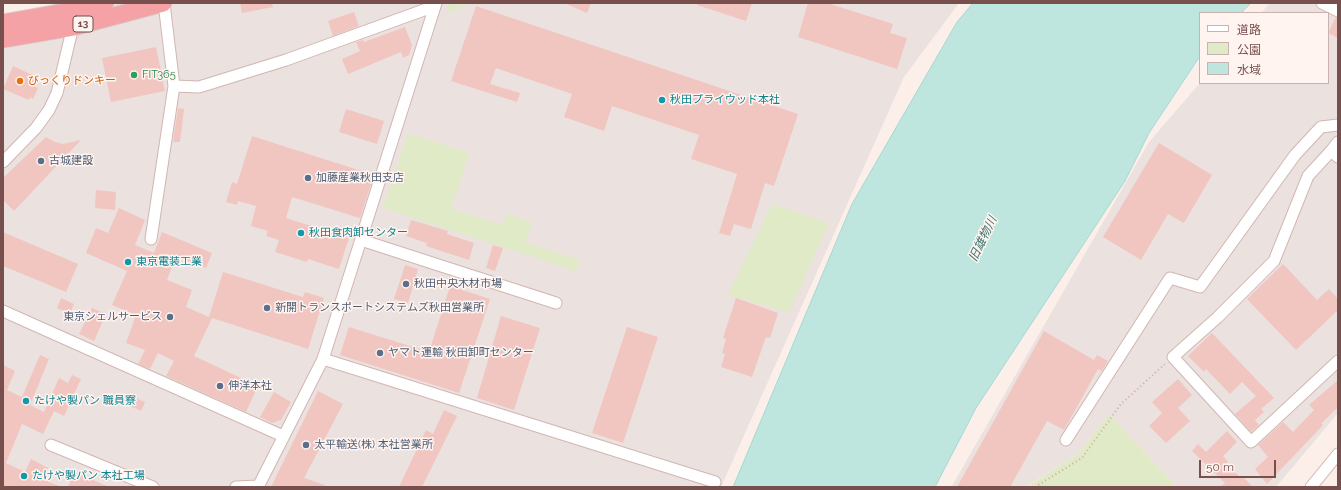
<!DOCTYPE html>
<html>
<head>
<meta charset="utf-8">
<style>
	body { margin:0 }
	#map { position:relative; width:1341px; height:490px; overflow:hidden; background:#fcefe9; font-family:Raleway,"Noto Sans JP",sans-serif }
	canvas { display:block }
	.frame { position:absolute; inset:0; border:4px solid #774f4d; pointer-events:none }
	.legend { position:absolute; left:1199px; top:12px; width:130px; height:72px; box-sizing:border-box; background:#fff4f0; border:1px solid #c9b2af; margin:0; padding:5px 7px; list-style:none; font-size:12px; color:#774f4d }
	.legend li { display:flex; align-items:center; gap:8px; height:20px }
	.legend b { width:20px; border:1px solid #c9b2af }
	.scale { position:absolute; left:1199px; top:460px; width:77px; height:18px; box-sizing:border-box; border:2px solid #774f4d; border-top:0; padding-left:5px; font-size:12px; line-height:14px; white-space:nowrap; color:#774f4d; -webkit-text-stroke:3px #fff4f0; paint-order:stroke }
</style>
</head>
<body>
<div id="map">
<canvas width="1341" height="490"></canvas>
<div class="frame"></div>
<ul class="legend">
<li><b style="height:5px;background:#fff"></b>道路</li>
<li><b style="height:11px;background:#e0eac7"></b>公園</li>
<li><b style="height:11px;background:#bee6df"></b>水域</li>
</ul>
<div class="scale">50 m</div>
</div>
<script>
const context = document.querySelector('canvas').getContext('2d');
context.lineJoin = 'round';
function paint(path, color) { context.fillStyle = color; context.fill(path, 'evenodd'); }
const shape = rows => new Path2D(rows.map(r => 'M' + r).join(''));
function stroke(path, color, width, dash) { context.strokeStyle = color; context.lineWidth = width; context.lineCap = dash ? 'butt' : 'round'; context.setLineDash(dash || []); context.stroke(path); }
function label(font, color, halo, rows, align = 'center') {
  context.font = font + ' Raleway,"Noto Sans JP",sans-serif'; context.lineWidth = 3; context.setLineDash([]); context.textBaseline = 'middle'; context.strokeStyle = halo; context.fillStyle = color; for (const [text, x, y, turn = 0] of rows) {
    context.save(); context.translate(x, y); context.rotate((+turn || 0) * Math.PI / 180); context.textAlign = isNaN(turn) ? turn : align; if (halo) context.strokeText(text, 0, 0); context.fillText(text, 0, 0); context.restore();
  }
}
const industrial = shape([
	[81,3,959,3,904,77,721,487,3,487,3,43],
	[1270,3,1338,3,1338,413,1276,487,1177,487,1109,414,1079,453,1026,487,952,486,1149,142,1200,83,1328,83,1328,13,1261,13]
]);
const green = shape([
	[449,3,471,3,446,14],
	[408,133,469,153,451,209,503,225,507,214,532,222,525,242,580,260,576,271,383,208],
	[772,204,829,223,789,312,728,295],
	[1109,414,1176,486,1175,487,1027,487,1079,453]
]);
const water = shape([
	[973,3,1251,3,1241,13,1200,13,1200,56,1149,133,1125,181,976,408,935,487,733,487,852,204,957,22,973,3]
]);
const building = shape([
	[240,3,272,3,273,7,242,13],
	[564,3,591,3,587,13],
	[697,3,752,3,746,21,697,5],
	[808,3,827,3,893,24,890,33,907,38,897,69,798,37],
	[476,6,798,114,774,186,765,183,751,229,734,224,730,236,719,233,737,174,691,159,699,135,612,106,604,131,564,117,572,94,496,68,490,84,520,93,517,102,451,81],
	[354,12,359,26,333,36,328,21],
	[1336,17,1338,18,1338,38,1328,33],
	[405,27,412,45,409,55,403,58,401,52,348,74,342,59,360,51,356,42,363,40,364,42],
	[156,47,165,91,111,102,102,58],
	[13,66,37,77,33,86,38,88,33,99,30,97,29,100,3,89],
	[178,108,184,109,180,142,173,142],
	[346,109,384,121,377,144,339,132],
	[252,136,374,175,360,218,292,197,286,218,349,238,339,269,308,259,307,262,275,252,279,240,266,236,268,231,251,226,256,206,238,201,237,205,226,202,232,182,237,184],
	[46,137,55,142,63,144,81,140,14,211,3,200,3,178],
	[1159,143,1212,175,1184,223,1168,214,1141,260,1103,237],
	[96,190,116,192,115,210,95,208],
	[119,208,145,220,135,245,154,253,162,232,212,253,206,268,176,256,167,280,192,290,186,307,209,317,223,272,303,297,305,292,324,298,308,349,212,318,194,356,258,386,246,412,166,376,174,361,158,353,150,369,138,364,145,350,126,343,136,315,112,305,127,271,86,253,96,228,108,233],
	[411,220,448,231,447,234,474,243,469,260,426,246,427,243,406,236],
	[3,232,78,264,66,292,3,266],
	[493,245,503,248,495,271,486,268],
	[1283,264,1317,300,1329,289,1338,299,1338,310,1296,350,1247,299],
	[405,265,418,269,408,303,394,299],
	[450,286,490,299,459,393,340,355,349,327,429,352],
	[61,298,74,304,70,314,57,308],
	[736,298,778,313,770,338,766,337,752,377,721,367,725,354,722,353,726,339,723,338],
	[92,308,106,314,94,341,79,334],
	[501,316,540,328,514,410,477,398],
	[627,327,658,337,623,443,592,433],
	[1044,331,1094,360,1097,355,1108,361,1102,371,1098,369,1064,430,1047,421,1010,487,957,487],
	[1212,333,1274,398,1261,409,1264,412,1255,420,1259,425,1251,432,1235,414,1256,396,1242,382,1230,394,1206,369,1204,372,1188,356],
	[40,355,49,359,30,405,44,412,59,378,68,383,72,375,81,379,64,416,54,411,43,434,22,424,6,463,25,472,31,459,48,468,43,479,61,487,3,487,3,365,15,371,7,390,22,397],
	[1178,379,1192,395,1178,408,1190,421,1166,443,1149,426,1162,413,1152,402],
	[1338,380,1338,407,1321,424,1323,425,1267,484,1255,469,1268,457,1258,445,1283,422,1293,432,1314,410,1309,405],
	[318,391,343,404,304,478,325,485,325,487,271,487],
	[274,392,291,402,281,420,272,423,260,417],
	[127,394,145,402,141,411,123,403],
	[444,410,457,416,422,487,399,487,426,430,433,434],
	[1227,431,1237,442,1223,456,1228,462,1226,464,1241,478,1242,476,1253,487,1220,487,1225,483,1192,451,1198,444,1206,452],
	[74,472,109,487,68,487]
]);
const path = shape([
	[1035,487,1082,458,1121,404,1166,363]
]);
const minor = shape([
	[1322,3,1338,11],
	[174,86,199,87,286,60,435,6],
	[1338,142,1331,151,1338,157],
	[1331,151,1308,176,1274,261,1218,317,1173,357,1251,442,1338,361],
	[3,162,36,128,49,110,57,93,74,22],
	[151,239,174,86,164,3],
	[361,240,556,303],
	[3,311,283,436],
	[323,359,715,482],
	[1066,440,1170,278,1200,287,1295,155,1321,127,1338,125],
	[51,445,153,487],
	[236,487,258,486],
	[258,487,323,359,436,3],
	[1311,487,1338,454]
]);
const highway = shape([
	[3,23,76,10,105,3],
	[3,39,73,27,163,3]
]);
const markers = [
	[134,75,4,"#2e9e5b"],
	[20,81,4,"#e8710a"],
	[662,100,4,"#0f9aa8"],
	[41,161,4,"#5c6f8a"],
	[308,178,4,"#5c6f8a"],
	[301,233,4,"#0f9aa8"],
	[128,262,4,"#0f9aa8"],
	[406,284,4,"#5c6f8a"],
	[267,308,4,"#5c6f8a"],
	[170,317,4,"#5c6f8a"],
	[380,353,4,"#5c6f8a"],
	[220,386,4,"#5c6f8a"],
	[26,401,4,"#0f9aa8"],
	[306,445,4,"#5c6f8a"],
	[24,476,4,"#0f9aa8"]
];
const shields = [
	[83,24,20]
];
const shieldNames = [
	["13",83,24]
];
const leisureNames = [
	["FIT365",142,75]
];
const foodNames = [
	["びっくりドンキー",28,81]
];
const cultureNames = [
	["秋田プライウッド本社",670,100],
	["秋田食肉卸センター",309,233],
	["東京電装工業",136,262],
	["たけや製パン 職員寮",34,401],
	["たけや製パン 本社工場",32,476]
];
const serviceNames = [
	["古城建設",49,161],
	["加藤産業秋田支店",316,178],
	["秋田中央木材市場",414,284],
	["新開トランスポートシステムズ秋田営業所",275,308],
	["東京シェルサービス",162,317,"right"],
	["ヤマト運輸 秋田卸町センター",388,353],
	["伸洋本社",228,386],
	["太平輸送(株) 本社営業所",314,445]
];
const waterNames = [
	["旧雄物川",983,239,-64]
];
paint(industrial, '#ebe1df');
paint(green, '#e0eac7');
paint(water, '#bee6df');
stroke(water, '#a4d8d0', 1);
paint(building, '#f1c6c1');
stroke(minor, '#d1b6b1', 13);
stroke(highway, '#d6caca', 19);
stroke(path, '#d7a8a4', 2, [1, 3]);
stroke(minor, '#fff', 11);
stroke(highway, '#f4a2a6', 17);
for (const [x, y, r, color] of markers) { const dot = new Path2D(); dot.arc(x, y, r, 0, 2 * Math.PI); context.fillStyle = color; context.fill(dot); stroke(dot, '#fff4f0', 1.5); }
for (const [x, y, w] of shields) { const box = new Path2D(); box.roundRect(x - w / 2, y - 8, w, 16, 3); context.fillStyle = '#fff4f0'; context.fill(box); stroke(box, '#774f4d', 1); }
label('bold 10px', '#774f4d', null, shieldNames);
label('11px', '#27864d', '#fff4f0', leisureNames, 'left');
label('11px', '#c56008', '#fff4f0', foodNames, 'left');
label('11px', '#0d838f', '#fff4f0', cultureNames, 'left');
label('11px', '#4e5e75', '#fff4f0', serviceNames, 'left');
label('italic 12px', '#3d746c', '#fff4f0', waterNames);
</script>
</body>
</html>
